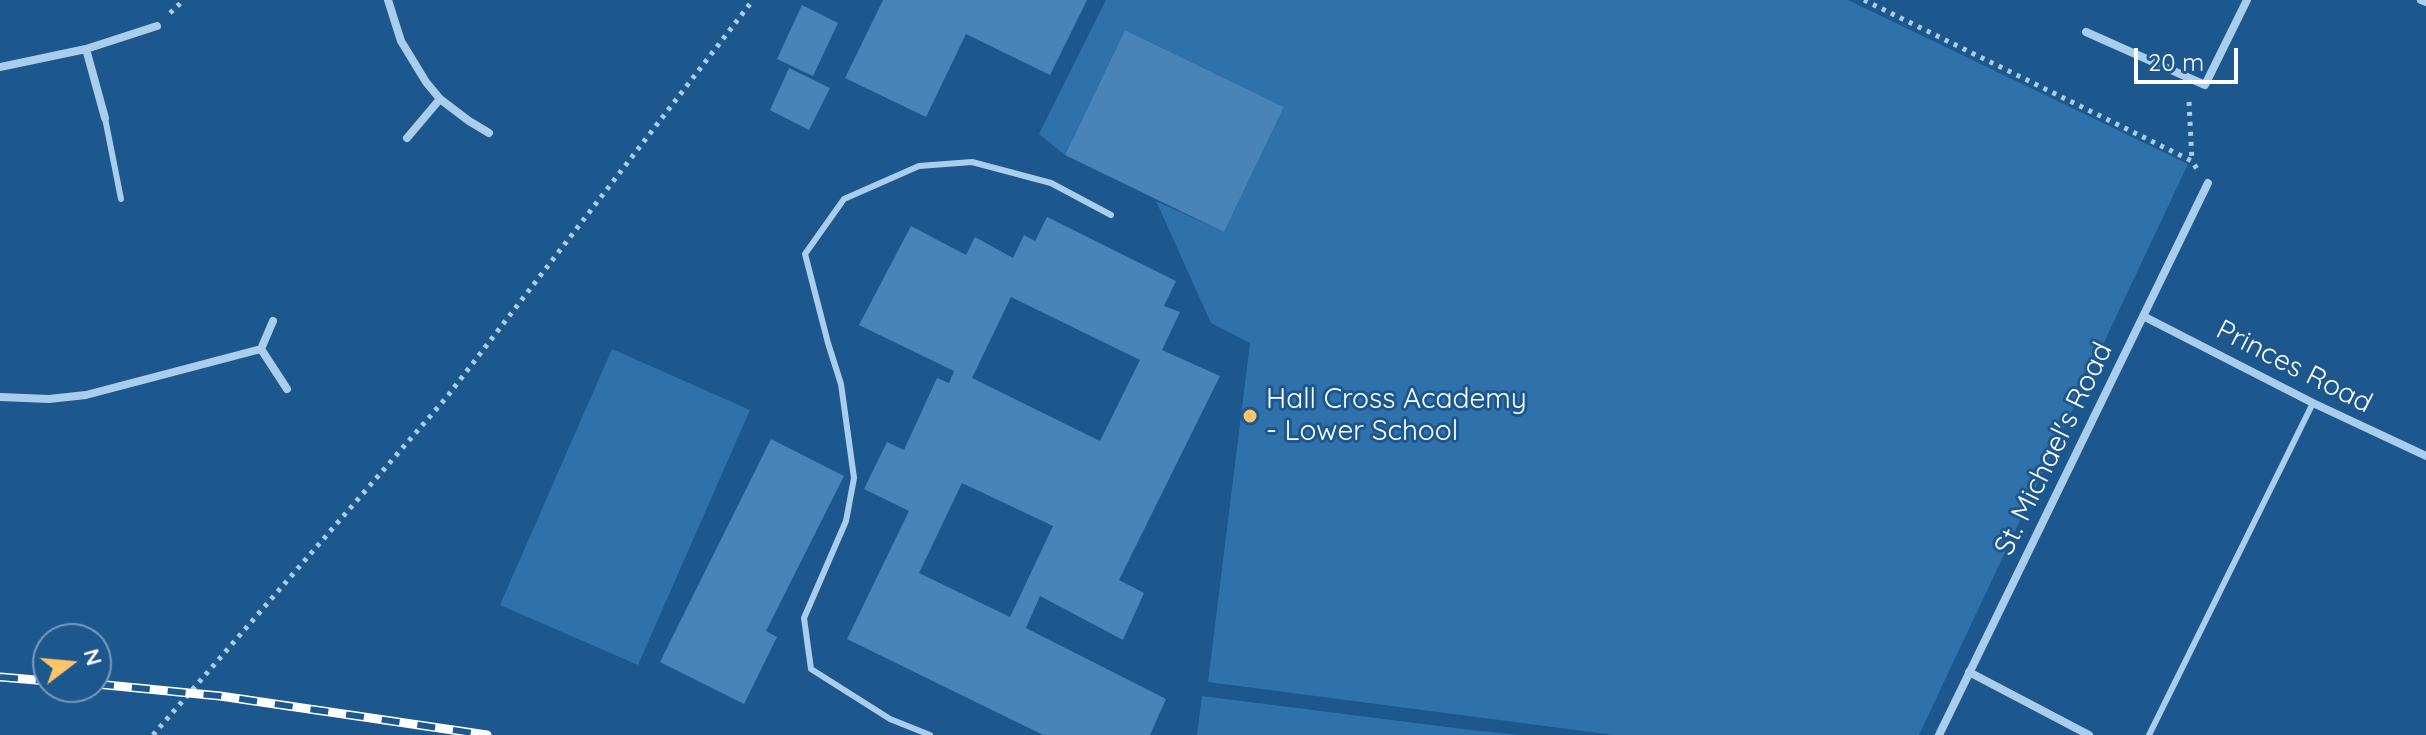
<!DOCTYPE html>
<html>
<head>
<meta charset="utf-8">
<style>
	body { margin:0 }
	#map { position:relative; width:2426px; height:735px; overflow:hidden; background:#1c578d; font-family:Quicksand,sans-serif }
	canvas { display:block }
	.north { position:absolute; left:32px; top:623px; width:80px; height:80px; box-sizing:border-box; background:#1c578d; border:2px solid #779abb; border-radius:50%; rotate:74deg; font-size:22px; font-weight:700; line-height:32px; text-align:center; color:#fff }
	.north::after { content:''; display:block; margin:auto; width:28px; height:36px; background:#fdc567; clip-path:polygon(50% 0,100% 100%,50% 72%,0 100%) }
	.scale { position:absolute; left:2134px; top:48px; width:104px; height:36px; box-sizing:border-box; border:4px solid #fff; border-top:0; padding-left:10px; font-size:24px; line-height:28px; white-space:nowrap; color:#fff; -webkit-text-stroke:6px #1c578d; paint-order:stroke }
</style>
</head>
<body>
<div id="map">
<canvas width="2426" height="735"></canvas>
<div class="north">N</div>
<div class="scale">20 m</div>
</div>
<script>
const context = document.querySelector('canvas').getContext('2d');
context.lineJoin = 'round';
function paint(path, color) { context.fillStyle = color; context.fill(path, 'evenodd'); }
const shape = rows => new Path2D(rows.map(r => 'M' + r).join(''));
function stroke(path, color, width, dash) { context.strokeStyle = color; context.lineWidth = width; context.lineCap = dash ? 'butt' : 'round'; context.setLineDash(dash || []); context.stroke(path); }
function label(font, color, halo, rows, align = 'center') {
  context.font = font + ' Quicksand,sans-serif'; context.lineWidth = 6; context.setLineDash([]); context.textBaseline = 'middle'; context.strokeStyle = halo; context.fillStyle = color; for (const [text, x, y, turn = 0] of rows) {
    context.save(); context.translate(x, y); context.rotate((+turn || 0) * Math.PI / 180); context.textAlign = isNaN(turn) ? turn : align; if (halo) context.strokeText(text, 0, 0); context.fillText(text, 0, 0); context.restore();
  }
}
const green = shape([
	[1106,0,1848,0,2188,164,1919,735,1614,735,1208,682,1250,343,1211,323,1156,201,1224,232,1284,107,1125,30,1065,155,1039,134],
	[612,349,750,410,638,665,500,605],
	[1202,696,1471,730,1520,735,1197,735]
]);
const building = shape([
	[883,0,1087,0,1050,75,966,34,926,117,845,78],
	[802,5,838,23,813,76,777,59],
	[1125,30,1284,107,1224,232,1065,155],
	[789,68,830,88,809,130,770,110],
	[1047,217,1176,281,1164,306,1180,312,1162,350,1220,376,1119,580,1144,593,1123,640,1040,596,1026,628,1166,699,1150,735,1043,735,847,639,909,511,864,489,887,442,904,450,937,378,949,383,954,371,859,325,911,226,966,255,975,237,1013,258,1024,235,1035,241],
	[1011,297,1140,360,1100,441,972,378],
	[962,483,1053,526,1010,617,919,573],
	[771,439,844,476,766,631,777,637,744,704,660,662]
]);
const path = shape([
	[1864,0,2192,161,2197,169],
	[170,13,184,0],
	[2189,102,2192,161],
	[153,735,446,398,753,0]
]);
const lane = shape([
	[105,118,121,199],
	[930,735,890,719,811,669,804,618,846,521,854,478,841,384,828,343,805,254,844,199,919,166,972,162,1051,183,1111,215],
	[2149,735,2313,403]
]);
const street = shape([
	[388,0,401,41,426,82,440,99,469,121,489,133],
	[2421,0,2426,2],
	[2086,32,2205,85,2247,0],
	[86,49,105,118],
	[0,67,86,49,157,26],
	[407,138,440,99],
	[2143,316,2313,403,2426,456],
	[261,349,287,389],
	[0,397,49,399,86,395,261,349,273,321],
	[1969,672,2089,735],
	[1939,735,2208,183]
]);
const rail = shape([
	[0,677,48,681],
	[96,684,220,696,487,735]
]);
const markers = [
	[1250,416,8,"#fdc567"]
];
const streetNames = [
	["Princes Road",2294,367,27],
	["St. Michael's Road",2054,449,-64]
];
const poiNames = [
	["Hall Cross Academy",1266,400],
	["- Lower School",1266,432]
];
paint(green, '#2f71ab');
paint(building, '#4983b7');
stroke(path, '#a9ceed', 5, [4, 6]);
stroke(lane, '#a9ceed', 6);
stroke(street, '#a9ceed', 8);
stroke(rail, '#fff', 9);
stroke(rail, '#1c578d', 6, [18]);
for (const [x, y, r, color] of markers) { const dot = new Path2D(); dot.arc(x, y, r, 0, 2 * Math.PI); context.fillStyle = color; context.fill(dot); stroke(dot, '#1c578d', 3); }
label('28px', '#fff', '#1c578d', streetNames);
label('28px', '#fff', '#1c578d', poiNames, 'left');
</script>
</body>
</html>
